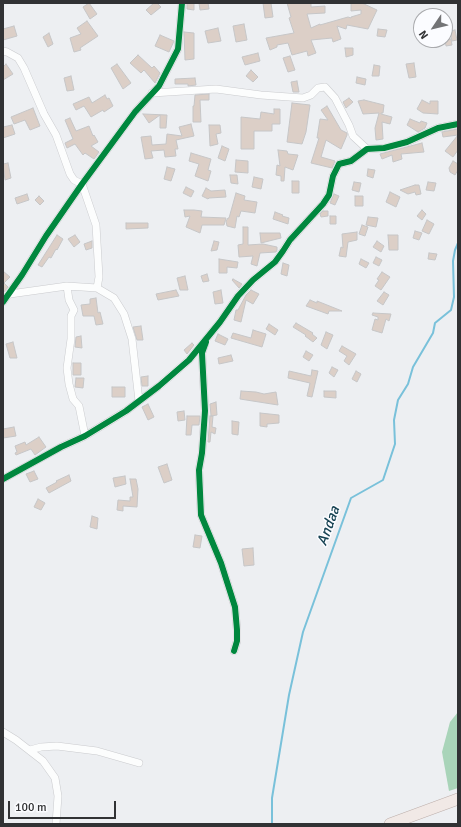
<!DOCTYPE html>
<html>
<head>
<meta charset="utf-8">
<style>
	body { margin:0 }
	#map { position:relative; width:461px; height:827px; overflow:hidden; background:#edeff2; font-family:Signika,sans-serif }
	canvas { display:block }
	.frame { position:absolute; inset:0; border:4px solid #313234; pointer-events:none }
	.north { position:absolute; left:413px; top:8px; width:40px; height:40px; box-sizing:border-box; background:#fbfcff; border:1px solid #aaabae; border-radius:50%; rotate:235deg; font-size:11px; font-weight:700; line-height:16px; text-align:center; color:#313234 }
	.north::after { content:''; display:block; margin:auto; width:14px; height:18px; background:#737476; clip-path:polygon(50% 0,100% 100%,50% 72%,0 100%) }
	.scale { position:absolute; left:8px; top:801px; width:108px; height:18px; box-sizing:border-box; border:2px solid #313234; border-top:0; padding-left:5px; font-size:12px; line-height:14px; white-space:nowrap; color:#313234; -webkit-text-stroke:3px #fbfcff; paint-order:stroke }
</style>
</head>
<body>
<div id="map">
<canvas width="461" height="827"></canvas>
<div class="frame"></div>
<div class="north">N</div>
<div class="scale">100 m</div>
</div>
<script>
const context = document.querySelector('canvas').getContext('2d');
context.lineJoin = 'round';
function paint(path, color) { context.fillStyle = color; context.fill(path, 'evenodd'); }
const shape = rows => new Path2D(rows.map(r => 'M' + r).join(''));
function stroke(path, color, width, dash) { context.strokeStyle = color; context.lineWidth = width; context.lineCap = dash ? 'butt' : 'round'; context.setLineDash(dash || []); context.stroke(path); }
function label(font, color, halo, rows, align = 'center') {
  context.font = font + ' Signika,sans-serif'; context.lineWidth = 3; context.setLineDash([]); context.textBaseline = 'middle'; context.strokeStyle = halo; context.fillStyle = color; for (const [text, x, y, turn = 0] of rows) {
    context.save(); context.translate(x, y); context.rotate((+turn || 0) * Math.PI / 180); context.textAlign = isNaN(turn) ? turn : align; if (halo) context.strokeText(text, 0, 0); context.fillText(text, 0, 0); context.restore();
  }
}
const forest = shape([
	[458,712,458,788,449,791,442,752,450,722]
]);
const stream = shape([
	[272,824,272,798,289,695,303,632,351,498,383,480,395,444,394,420,398,400,408,384,413,367,433,333,435,323,451,310,454,297,453,261,455,250,458,243]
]);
const building = shape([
	[89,3,97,14,90,19,83,7,89,3],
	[154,3,157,3,161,7,151,15,146,10,154,3],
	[187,3,194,3,194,10,187,9,187,3],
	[199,3,208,3,209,9,200,10,199,3],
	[263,3,271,3,273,17,265,18,263,3],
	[287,3,311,3,311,7,325,6,325,13,307,14,311,28,320,24,320,25,348,17,351,18,351,17,361,14,361,10,351,11,351,3,362,3,377,10,368,29,347,25,346,29,337,26,341,39,333,42,332,38,311,40,316,53,308,56,307,51,292,55,288,43,277,45,277,47,270,50,266,38,294,33,289,18,291,17,287,3],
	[87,21,98,36,80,48,81,50,74,52,70,38,81,34,77,28,87,21],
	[244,24,247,40,236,42,233,26,244,24],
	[14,26,17,36,3,40,3,29,14,26],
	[218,28,221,41,208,43,205,31,218,28],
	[378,29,387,30,385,37,377,36,378,29],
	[455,30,457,40,452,41,450,31,455,30],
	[184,32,194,33,194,59,185,60,184,32],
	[49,33,53,44,48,47,43,37,49,33],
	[160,35,174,41,169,52,155,46,160,35],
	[451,39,452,45,446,46,445,40,451,39],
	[345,48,353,48,353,55,346,57,345,48],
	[258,53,260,61,245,65,242,57,258,53],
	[138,55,152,68,154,66,160,73,155,83,144,70,141,73,130,63,138,55],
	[290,56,295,70,288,72,283,58,290,56],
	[414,63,416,77,409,78,406,64,414,63],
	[6,64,13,74,3,80,3,67,6,64],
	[117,64,131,83,123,89,111,68,117,64],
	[374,65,380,66,379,76,372,76,374,65],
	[251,70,258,77,253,82,246,76,251,70],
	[71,76,74,90,67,91,64,78,71,76],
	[357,77,366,79,365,85,356,83,357,77],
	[195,78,196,85,188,86,188,84,175,84,175,79,195,78],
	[297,81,299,92,293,92,291,82,297,81],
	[209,94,209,100,200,100,201,122,193,122,193,106,194,106,195,95,209,94],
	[105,95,107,99,109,98,113,106,104,112,103,110,91,117,84,106,76,110,73,104,89,97,92,103,105,95],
	[349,98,353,102,346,108,343,102,349,98],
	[364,100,384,105,383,113,381,113,381,114,392,117,390,124,382,122,383,139,376,140,375,128,379,113,363,114,358,101,364,100],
	[422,100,430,104,430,101,438,101,438,114,423,113,417,109,422,100],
	[292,103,310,105,306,132,302,144,287,142,292,103],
	[327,106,341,130,347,133,347,135,341,149,326,140,321,157,335,161,332,168,311,163,319,138,317,138,320,119,328,120,321,110,327,106],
	[33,108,40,126,30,130,25,120,14,124,11,117,33,108],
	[274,109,280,109,280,124,272,124,272,131,254,131,254,149,241,149,241,117,260,119,261,112,274,114,274,109],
	[143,114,167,115,166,128,160,128,160,115,149,123,143,114],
	[70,118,76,131,89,126,93,136,94,135,98,142,91,146,99,152,94,159,85,153,83,155,75,144,67,148,65,143,73,139,65,120,70,118],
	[410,119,420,123,421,121,427,123,425,128,418,132,407,125,410,119],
	[191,124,194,136,176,140,178,149,175,149,176,156,165,157,164,150,151,151,153,158,145,159,141,137,151,136,152,145,166,144,167,134,182,136,179,127,191,124],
	[12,125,15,134,3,138,3,127,12,125],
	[209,125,220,125,221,133,216,134,218,144,210,146,209,125],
	[458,129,458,150,453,157,445,151,458,135,443,137,442,132,458,129],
	[422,143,424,152,401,154,402,159,393,162,392,155,382,159,380,154,422,143],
	[222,146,229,149,225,161,218,158,222,146],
	[278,150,287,151,288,154,298,155,293,170,285,167,284,181,281,181,281,176,276,175,277,165,280,166,278,150],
	[191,153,211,159,208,170,211,171,208,181,195,176,199,164,189,161,191,153],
	[236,160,248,161,248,173,235,172,236,160],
	[453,161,458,164,458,170,455,175,450,172,449,168,453,161],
	[8,163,11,178,5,180,3,164,8,163],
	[167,167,175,169,171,181,164,179,167,167],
	[368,169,375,170,373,178,367,176,368,169],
	[230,175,237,175,238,184,231,183,230,175],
	[254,177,263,179,261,189,252,187,254,177],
	[292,181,299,181,299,193,292,193,292,181],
	[354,182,361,183,359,192,352,190,354,182],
	[428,182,436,183,434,191,426,190,428,182],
	[415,185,419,185,421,194,416,195,415,192,408,194,400,190,415,185],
	[186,187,194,191,191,197,183,193,186,187],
	[206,188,211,191,225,190,226,197,209,198,208,199,202,196,206,188],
	[390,192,400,197,396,207,386,202,390,192],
	[236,193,245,196,244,200,257,202,255,213,241,211,239,217,237,216,235,228,227,226,226,221,228,218,229,218,236,193],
	[27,194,29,200,17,204,15,198,27,194],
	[334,194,339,196,335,205,330,203,334,194],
	[39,196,44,201,40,205,35,200,39,196],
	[355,196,363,196,363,206,355,206,355,196],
	[184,210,194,210,202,211,201,217,226,218,224,225,202,225,200,233,186,227,190,216,185,217,184,210],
	[422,210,426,214,422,220,417,216,422,210],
	[323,211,328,211,328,216,321,217,320,214,323,211],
	[275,212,283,215,282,216,289,218,288,224,273,219,275,212],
	[330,216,336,216,336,224,330,224,330,216],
	[368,217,378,218,376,227,366,225,368,217],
	[427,220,434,224,429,234,422,231,427,220],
	[126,223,148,223,148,228,126,229,126,223],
	[362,225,368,227,365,236,359,234,362,225],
	[243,227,248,227,248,245,263,244,277,247,277,250,276,252,260,253,257,266,251,264,253,256,239,257,238,245,243,244,243,227],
	[415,231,422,233,419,240,413,238,415,231],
	[357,232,357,240,348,242,346,257,339,256,341,247,343,248,342,234,357,232],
	[260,233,280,233,281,238,261,243,260,233],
	[57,235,63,239,57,250,56,249,51,258,49,257,42,267,38,265,57,235],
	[75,235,80,242,74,247,68,239,75,235],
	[388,235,398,235,398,250,389,250,388,235],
	[92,241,92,248,86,250,84,244,92,241],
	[214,241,219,242,217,250,211,251,214,241],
	[377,241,384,246,381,252,373,247,377,241],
	[429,253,437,254,435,260,428,259,429,253],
	[376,257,382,260,379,266,373,263,376,257],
	[219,259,238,262,237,268,227,267,227,273,219,273,219,259],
	[361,259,369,263,366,268,359,264,361,259],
	[283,263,289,265,287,276,281,274,283,263],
	[3,271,10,277,4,283,8,287,3,293,3,271],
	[382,272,390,277,381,290,375,286,379,280,377,279,382,272],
	[207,274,209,281,203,282,201,276,207,274],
	[185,276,188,290,180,290,177,278,185,276],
	[233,279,242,284,239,288,232,280,233,279],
	[176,290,179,296,158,300,156,294,176,290],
	[221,290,223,303,215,304,213,292,221,290],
	[251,290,259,294,253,304,246,300,241,322,234,320,236,310,238,310,246,295,251,290],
	[384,292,389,295,383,305,377,301,384,292],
	[96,298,98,313,100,312,103,324,96,325,94,316,83,316,81,305,90,304,90,299,96,298],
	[310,300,317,303,317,301,342,311,329,311,328,314,306,306,310,300],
	[373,313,391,314,389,321,386,319,382,333,372,330,375,319,378,320,378,317,372,315,373,313],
	[296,323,313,333,312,334,317,338,313,342,305,336,306,335,293,327,296,323],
	[269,324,278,330,275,335,266,329,269,324],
	[141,326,143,340,137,340,133,327,141,326],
	[253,330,266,334,262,347,231,338,233,333,251,338,253,330],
	[326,332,333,335,327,349,321,345,326,332],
	[218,334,228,339,225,345,215,341,218,334],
	[81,336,82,348,75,347,76,337,81,336],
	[13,342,17,358,10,358,6,344,13,342],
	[192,343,194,345,187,354,184,350,192,343],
	[342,346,356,354,349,365,344,361,347,356,339,351,342,346],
	[306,351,313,355,309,361,303,357,306,351],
	[231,355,233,361,219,364,218,358,231,355],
	[73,363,81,363,81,375,73,375,73,363],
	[332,367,338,370,334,377,329,373,332,367],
	[312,370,318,371,312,397,307,396,310,383,288,378,289,371,311,376,312,370],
	[356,371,361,374,357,382,352,379,356,371],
	[148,376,148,386,142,386,141,377,148,376],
	[76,378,84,378,83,388,75,387,76,378],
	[112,387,125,387,125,397,112,397,112,387],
	[241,391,256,392,264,394,276,392,278,405,240,399,241,391],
	[324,391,336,391,336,398,324,397,324,391],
	[216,402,217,415,211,416,210,404,216,402],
	[148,404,154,417,148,420,142,407,148,404],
	[184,411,185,420,178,421,177,412,184,411],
	[260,413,279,415,279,423,267,424,267,427,260,426,260,413],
	[187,416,200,416,199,425,192,425,191,435,186,435,187,416],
	[210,416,213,416,212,427,216,428,215,434,211,432,210,442,208,442,210,416],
	[232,421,239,422,238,435,232,434,232,421],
	[14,427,16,436,3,438,3,429,14,427],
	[39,437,46,447,35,455,31,449,16,455,15,453,17,452,15,446,25,442,26,445,39,437],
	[167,464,172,480,164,483,158,467,167,464],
	[34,471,38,479,30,482,26,474,34,471],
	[69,475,71,481,49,493,46,488,57,482,56,481,69,475],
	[125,476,126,484,115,487,113,478,125,476],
	[130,479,136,479,138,489,137,507,123,506,123,511,117,510,118,500,130,501,130,497,133,497,130,479],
	[38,499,45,503,41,510,34,507,38,499],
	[92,516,98,518,97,529,90,527,92,516],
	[195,535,202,536,200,548,193,547,195,535],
	[253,548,254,565,244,566,242,549,253,548]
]);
const street = shape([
	[3,51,7,52,18,58,24,68,44,114,56,135,70,174,74,180,82,184,96,225,99,277,97,288],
	[152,93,216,89,261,95,303,98,311,95,318,88,325,87,335,98,349,125,353,136,367,149],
	[67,286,69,300,74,310,71,316,71,339,67,368,69,384,73,399,79,406,85,436],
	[10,294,67,286,97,288,114,298,124,314,132,339,139,401],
	[3,302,22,275,46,236,82,184,135,112,159,86,178,49,182,3],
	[205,344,202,353,205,411,202,453,199,470,201,515,221,563,235,607,237,630,237,641,234,651],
	[3,479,61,447,85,436,126,411,159,386,189,360,220,322,238,296,253,280,275,262,283,251,290,240,323,204,329,195,333,176,339,164,351,161,367,149,384,148,407,142,438,128,458,124],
	[3,732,16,740,43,761,55,778,58,796,56,824],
	[30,750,41,747,57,746,97,751,139,763]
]);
const primary = shape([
	[390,824,458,799]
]);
const cycleway = shape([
	[3,302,22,275,46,236,82,184,135,112,159,86,178,49,182,3],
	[206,342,202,353,205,411,202,453,199,470,201,515,221,563,235,607,237,630,237,641,234,651],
	[3,479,61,447,85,436,126,411,159,386,189,360,220,322,238,296,253,280,275,262,283,251,290,240,323,204,329,195,333,176,339,164,351,161,367,149,384,148,407,142,438,128,458,124]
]);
const waterNames = [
	["Andaa",329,526,-70]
];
paint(forest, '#a9d4b9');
stroke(stream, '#79c1da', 2);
paint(building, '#dccfc7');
stroke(building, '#c6c6c7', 1);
stroke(street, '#cacbce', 8);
stroke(primary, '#bcaeaa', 12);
stroke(street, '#fcfdfd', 7);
stroke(primary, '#f1e9e6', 11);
stroke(cycleway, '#00873e', 6);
label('italic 15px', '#174353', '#fbfcff', waterNames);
</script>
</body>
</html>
